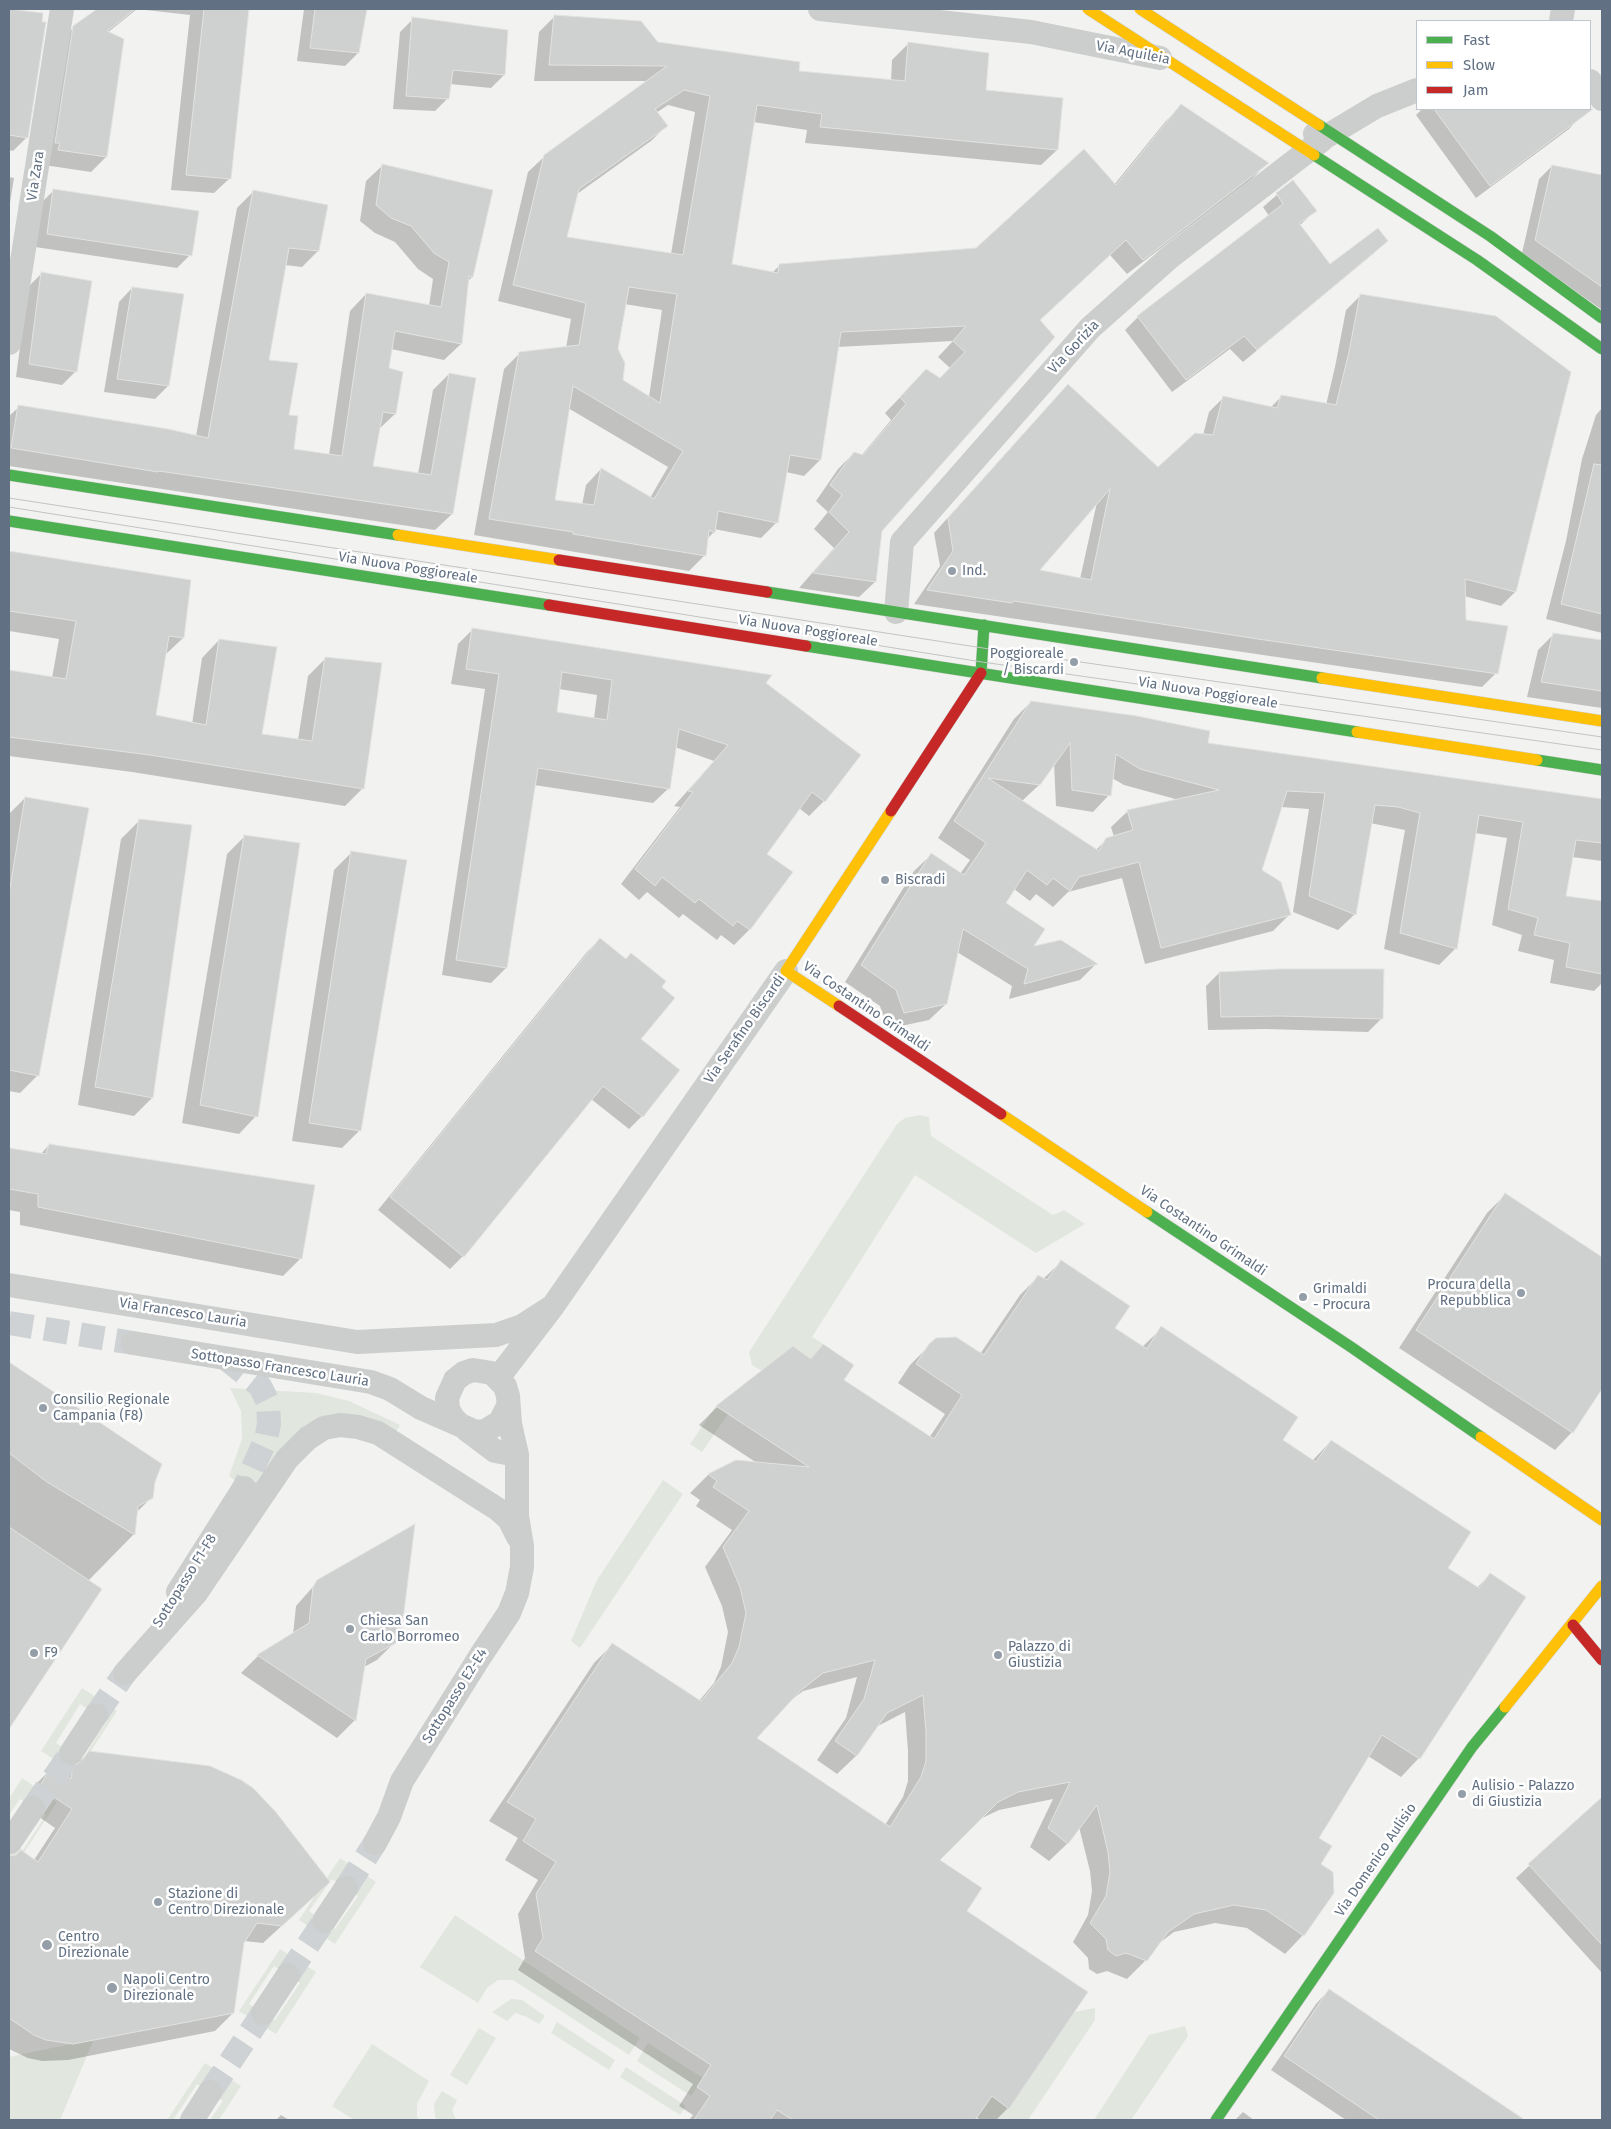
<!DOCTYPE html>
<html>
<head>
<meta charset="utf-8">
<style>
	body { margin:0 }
	#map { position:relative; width:1611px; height:2129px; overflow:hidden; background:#f2f3f0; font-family:"Fira Sans",sans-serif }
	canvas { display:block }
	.frame { position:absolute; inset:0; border:10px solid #617082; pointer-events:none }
	.legend { position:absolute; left:1416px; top:20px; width:175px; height:90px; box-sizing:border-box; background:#fff; border:1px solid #c0c6cd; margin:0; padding:6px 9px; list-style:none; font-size:15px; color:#617082 }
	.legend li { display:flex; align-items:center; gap:10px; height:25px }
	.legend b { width:25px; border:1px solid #c0c6cd }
</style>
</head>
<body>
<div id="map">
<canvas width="1611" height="2129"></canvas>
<div class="frame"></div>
<ul class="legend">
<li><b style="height:6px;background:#4caf50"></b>Fast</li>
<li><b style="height:6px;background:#ffc107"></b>Slow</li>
<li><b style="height:6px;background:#c62828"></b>Jam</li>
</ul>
</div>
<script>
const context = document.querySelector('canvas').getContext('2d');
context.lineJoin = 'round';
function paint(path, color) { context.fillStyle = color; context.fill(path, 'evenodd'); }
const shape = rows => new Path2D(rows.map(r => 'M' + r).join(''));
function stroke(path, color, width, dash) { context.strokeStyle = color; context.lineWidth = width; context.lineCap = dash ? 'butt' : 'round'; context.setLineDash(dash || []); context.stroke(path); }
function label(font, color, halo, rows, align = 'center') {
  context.font = font + ' "Fira Sans",sans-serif'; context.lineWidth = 5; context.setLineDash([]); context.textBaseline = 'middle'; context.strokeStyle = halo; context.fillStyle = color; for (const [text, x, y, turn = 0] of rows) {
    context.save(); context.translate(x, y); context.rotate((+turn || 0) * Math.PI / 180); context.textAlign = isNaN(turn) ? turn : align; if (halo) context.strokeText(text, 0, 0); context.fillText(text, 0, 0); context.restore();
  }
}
const green = shape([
	[920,1115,929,1117,931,1136,1053,1215,1064,1210,1085,1224,1036,1253,915,1175,812,1337,823,1344,811,1359,793,1347,762,1371,752,1365,749,1352,897,1124,905,1118],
	[230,1388,316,1393,349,1401,400,1425,395,1434,351,1419,256,1496,229,1476,242,1439,241,1411],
	[716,1406,728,1414,702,1452,690,1444],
	[663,1480,683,1494,580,1648,571,1641,597,1580],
	[82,1688,117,1711,76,1774,41,1751],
	[80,1704,107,1721,82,1760,56,1743],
	[22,1778,57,1802,16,1865,9,1860,9,1841,23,1850,46,1815,20,1799,9,1815,9,1799],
	[340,1858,376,1882,335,1944,299,1920],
	[332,1879,358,1896,335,1929,309,1911],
	[455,1915,640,2038,629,2055,513,1980,498,1980,487,1988,478,2003,420,1967],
	[280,1949,316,1972,276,2034,239,2011],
	[274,1966,300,1983,275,2020,249,2004],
	[511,1999,522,2000,545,2016,539,2024,527,2017,515,2013,507,2021,492,2012],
	[1095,2008,1095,2020,1028,2120,975,2120,992,2096,1009,2109,1074,2012],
	[557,2022,615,2060,609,2070,551,2033],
	[1185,2026,1188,2036,1131,2120,1094,2120,1149,2035],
	[479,2028,496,2038,467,2085,450,2075],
	[94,2039,60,2120,9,2120,9,2057],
	[648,2043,703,2078,691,2096,637,2061],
	[372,2044,429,2081,417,2104,417,2116,419,2120,354,2120,332,2106],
	[205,2063,241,2086,219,2120,210,2120,223,2101,197,2084,173,2120,167,2120],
	[626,2067,686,2106,680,2115,620,2077],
	[442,2091,457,2100,452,2110,456,2120,438,2120,435,2117,434,2104]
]);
const shadow = shape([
	[9,9,42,14,26,138,13,151,9,150],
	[98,9,248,9,230,178,214,193,171,190,190,15,137,9,107,33,106,157,91,172,44,165,59,43,74,27],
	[304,9,366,9,358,53,345,66,297,61],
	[555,16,657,43,797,72,891,81,892,60,908,44,984,91,1057,150,1041,165,805,143,807,130,753,122,731,265,772,273,780,265,977,250,1114,185,1165,122,1181,106,1267,163,1252,179,1127,274,1110,255,1039,321,881,530,875,582,859,597,799,588,834,548,814,529,828,512,816,501,838,469,854,453,861,456,891,420,885,413,911,386,939,379,950,368,938,357,953,341,837,347,820,460,804,476,786,472,777,522,761,538,714,529,714,532,707,539,705,555,689,571,474,535,504,369,520,353,566,348,571,319,498,301,528,172,545,156,648,81,534,81,539,32],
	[668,105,695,112,671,254,566,238,577,194,651,141,666,126,656,113],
	[624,304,662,310,649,397,622,381,617,349],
	[568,408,668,467,650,498,601,469,586,485,582,505,553,501],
	[413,19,504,75,491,88,450,84,448,98,435,111,393,109,400,32],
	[1422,109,1577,109,1582,115,1569,129,1476,198,1416,115],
	[383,165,472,277,467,282,461,344,444,360,391,349,387,369,402,373,395,414,379,429,372,467,418,474,433,390,449,374,452,514,435,530,9,466,9,416,19,407,196,436,237,208,253,192,318,251,302,267,285,265,268,361,288,416,292,450,329,455,350,311,366,294,429,306,433,279,418,269,395,242,375,233,360,221,366,181],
	[1552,166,1602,176,1602,310,1522,253,1539,179],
	[9,177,14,178,9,209],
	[1293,181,1315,211,1299,226,1330,266,1387,241,1373,254,1243,362,1230,349,1172,392,1125,330,1138,317,1269,216,1263,207],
	[54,190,190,255,177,268,35,247,40,204],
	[41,274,76,371,62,385,16,377,28,287],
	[132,288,168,386,155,399,104,392,119,302],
	[1360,296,1515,592,1501,606,1464,596,1465,622,1496,673,1482,687,914,604,940,566,934,533,1068,385,1158,469,1203,435,1209,412,1223,398,1270,408,1281,397,1326,405,1335,367,1346,310],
	[1097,502,1080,579,1038,570],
	[1602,408,1602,633,1546,619,1566,541,1582,459,1596,415],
	[9,553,190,581,183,638,165,655,155,716,192,724,202,658,219,640,261,735,298,740,308,676,326,658,363,788,345,806,132,772,9,756,9,671,52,678,59,639,9,631],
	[473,629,765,683,824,801,809,816,799,808,765,854,791,872,749,930,734,945,721,935,717,940,683,914,679,918,647,892,639,900,621,884,680,807,674,806,714,761,675,747,669,788,653,803,534,785,506,968,491,983,442,975,485,689,451,684,458,644],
	[559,689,597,695,594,719,555,713],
	[1554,634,1602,641,1602,708,1527,697,1538,650],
	[1031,702,1207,745,1602,800,1602,861,1572,857,1564,897,1602,902,1602,983,1594,991,1550,983,1554,960,1518,951,1522,935,1492,925,1507,838,1475,833,1456,948,1439,965,1384,949,1405,830,1370,823,1355,914,1338,930,1293,912,1309,809,1281,807,1261,871,1289,915,1273,931,1145,964,1122,878,1068,892,1053,907,1036,894,1030,901,1014,889,1004,903,1031,948,1096,964,1080,980,1009,999,1012,986,957,952,946,1004,929,1020,887,1029,880,1006,845,982,914,871,931,855,960,874,970,860,938,838,1014,719],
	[1054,763,1056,806,1093,812,1109,795,1112,778,1124,785,1179,800,1128,811,1111,827,1114,837,1107,839,1096,850,1022,801,1039,785],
	[25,798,38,1075,20,1093,9,1091,9,814],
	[139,821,152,1098,134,1116,78,1105,121,839],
	[245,836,256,1116,239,1134,182,1123,227,854],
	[352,852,360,1130,342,1148,292,1141,334,870],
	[600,939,660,987,639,1040,642,1116,629,1129,591,1099,463,1256,450,1269,378,1210,587,952],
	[1219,973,1382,1018,1368,1032,1266,1029,1208,1030,1206,986],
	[49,1145,301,1258,283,1276,20,1225,20,1212,9,1210,9,1149,40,1155],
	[1505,1195,1602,1258,1602,1386,1572,1432,1555,1450,1399,1348,1487,1213],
	[1061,1262,1113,1328,1142,1347,1162,1328,1282,1441,1312,1461,1331,1441,1446,1569,1477,1588,1490,1574,1419,1758,1401,1777,1368,1756,1317,1838,1320,1864,1303,1935,1285,1954,1247,1928,1215,1923,1174,1932,1158,1944,1146,1960,1127,1979,1107,1971,1097,1974,1089,1969,1088,1958,1073,1942,1088,1915,1092,1891,1090,1871,1079,1827,1068,1843,1049,1861,1030,1847,1053,1799,999,1810,978,1820,938,1860,965,1911,1008,2108,996,2120,981,2120,976,2117,973,2120,689,2120,693,2115,679,2106,693,2084,518,1970,525,1958,518,1914,538,1880,505,1860,518,1838,489,1821,594,1663,613,1644,699,1701,714,1683,721,1667,728,1632,722,1606,705,1567,732,1530,696,1506,700,1500,690,1493,708,1475,737,1461,757,1463,699,1425,717,1407,793,1348,810,1359,823,1346,842,1380,929,1438,945,1414,898,1383,910,1365,930,1345,980,1354,1020,1295,1039,1276,1043,1279],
	[857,1677,846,1718,817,1760,837,1774,856,1756,876,1727,905,1712,908,1751,908,1781,903,1797,885,1825,755,1739,785,1705,803,1691],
	[9,1364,160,1464,154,1482,152,1497,136,1513,134,1534,88,1581,100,1589,9,1727],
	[318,1581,395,1642,377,1660,364,1667,355,1720,337,1738,241,1673,258,1656,293,1635,296,1606],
	[90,1752,311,1899,263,1943,244,1941,233,2013,215,2031,68,2060,42,2061,28,2058,9,2049,9,1856,16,1856,34,1860,55,1828,22,1805,34,1786,52,1768,64,1776],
	[1602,1799,1602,1973,1516,1878],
	[1329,1990,1522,2120,1346,2120,1271,2070,1316,2004],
	[1243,2112,1254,2120,1235,2120],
	[281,2115,289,2120,276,2120]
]);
const building = shape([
	[9,9,43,13,42,22,46,22,28,138,9,135,9,9],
	[97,9,135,9,107,31,124,39,107,157,58,150,60,143,55,143,73,26,97,9],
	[204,9,249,9,231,179,186,175,204,9],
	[315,9,367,9,359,53,310,48,315,9],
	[554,15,641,21,658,42,800,62,799,71,905,81,908,42,989,53,986,90,1063,98,1058,150,820,127,822,114,757,105,732,264,778,273,779,264,976,248,1084,149,1116,185,1181,104,1269,163,1143,260,1126,240,1040,320,1055,337,882,531,876,582,813,573,849,532,829,512,842,495,830,485,854,452,863,455,906,404,900,397,926,369,940,378,965,352,953,341,966,326,841,332,821,460,790,455,778,523,718,511,715,533,709,530,706,556,573,534,573,532,489,519,519,352,579,345,586,303,513,285,544,155,667,66,549,65,554,15],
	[684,90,710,96,683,255,567,237,579,189,668,126,655,109,684,90],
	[629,287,677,294,660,403,623,380,625,363,618,349,629,287],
	[573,386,683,451,654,499,601,468,594,505,555,500,573,386],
	[412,17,508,30,505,75,453,70,449,99,406,96,412,17],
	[1434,109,1593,109,1490,186,1434,109],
	[382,164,493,190,473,277,469,276,462,344,395,331,389,368,403,372,396,414,383,412,373,466,431,475,449,373,476,378,453,514,159,471,158,472,11,448,18,405,168,429,208,438,253,190,328,205,319,251,289,248,269,360,298,363,289,415,298,416,294,449,342,456,366,293,441,307,449,262,434,253,411,226,391,218,376,205,382,164],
	[1552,165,1602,175,1602,287,1535,240,1552,165],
	[1293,180,1317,211,1299,223,1330,264,1378,228,1388,241,1257,350,1244,336,1186,380,1137,316,1283,204,1276,193,1293,180],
	[53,189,199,211,192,256,47,234,53,189],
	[41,272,92,281,77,372,29,364,41,272],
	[132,287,184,294,169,386,117,379,132,287],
	[1360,294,1496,316,1571,372,1516,592,1465,579,1466,620,1508,626,1498,674,1258,639,1014,601,1012,603,927,590,953,551,948,518,1068,384,1158,467,1195,433,1213,435,1223,396,1277,408,1281,395,1336,405,1349,352,1360,294],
	[1110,489,1091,580,1040,570,1110,489],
	[1594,464,1602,465,1602,614,1561,604,1594,464],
	[9,551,191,580,184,638,169,636,156,715,206,725,219,639,277,647,262,734,312,741,325,657,382,663,364,789,150,755,9,737,9,670,66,679,76,621,9,611,9,551],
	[472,628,772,675,766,683,861,755,825,802,812,792,767,854,793,872,750,930,737,921,733,926,699,899,695,903,662,877,655,886,635,869,693,792,688,791,728,745,679,729,670,789,538,768,507,968,456,960,499,674,466,669,472,628],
	[562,672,612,680,607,720,557,712,562,672],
	[1553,633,1602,640,1602,691,1541,682,1553,633],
	[1031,701,1137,716,1210,731,1208,743,1602,799,1602,843,1576,840,1566,896,1602,901,1602,974,1566,967,1570,943,1534,935,1538,918,1508,909,1523,822,1479,815,1457,949,1400,933,1420,813,1398,807,1375,805,1356,915,1309,896,1325,793,1287,791,1262,870,1281,882,1291,915,1161,948,1139,862,1079,877,1070,891,1053,878,1047,885,1027,870,1006,903,1045,929,1034,946,1061,940,1098,964,1024,984,1028,969,963,929,947,1004,904,1013,896,990,861,965,931,853,964,875,986,843,954,821,1031,701],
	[1070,743,1072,790,1111,796,1116,754,1140,769,1219,790,1127,810,1133,830,1106,838,1099,851,988,778,1040,785,1070,743],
	[25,797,89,808,39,1076,9,1070,9,894,25,797],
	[139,819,192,825,153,1098,95,1087,139,819],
	[244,835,300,843,258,1117,200,1105,244,835],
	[351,851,407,860,361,1131,309,1123,351,851],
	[600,938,626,959,631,953,666,981,662,987,675,998,641,1039,680,1070,643,1117,603,1086,464,1257,390,1197,600,938],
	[1278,969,1384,969,1383,1019,1280,1016,1221,1017,1219,972,1278,969],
	[49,1144,315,1185,302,1259,38,1207,38,1194,9,1189,9,1148,46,1154,49,1144],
	[1505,1193,1602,1257,1602,1389,1573,1433,1416,1330,1505,1193],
	[1061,1260,1130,1306,1115,1328,1147,1349,1161,1326,1298,1417,1283,1440,1316,1462,1331,1440,1471,1532,1448,1568,1479,1588,1490,1573,1526,1597,1420,1759,1382,1735,1319,1838,1332,1846,1321,1864,1333,1872,1334,1893,1304,1936,1266,1910,1234,1905,1194,1914,1168,1932,1147,1961,1126,1953,1116,1956,1108,1950,1106,1939,1090,1923,1106,1896,1110,1872,1108,1852,1097,1805,1068,1844,1048,1828,1070,1782,1018,1792,998,1802,940,1860,982,1888,967,1911,1088,1992,1009,2109,992,2096,975,2120,793,2120,777,2110,770,2120,694,2120,710,2096,697,2087,711,2065,535,1951,543,1938,536,1894,556,1862,523,1841,536,1819,507,1802,612,1643,701,1701,732,1663,739,1647,746,1613,740,1587,723,1547,749,1511,713,1487,717,1481,708,1474,736,1460,809,1467,716,1406,793,1346,811,1359,823,1344,854,1365,844,1380,934,1439,962,1395,916,1364,929,1344,936,1338,956,1337,984,1355,1038,1275,1047,1280,1061,1260],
	[875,1660,864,1699,835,1741,857,1756,887,1713,923,1695,926,1732,926,1761,921,1777,890,1827,757,1738,800,1691,823,1673,875,1660],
	[9,1362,162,1464,155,1482,153,1498,138,1506,135,1535,47,1482,9,1453,9,1362],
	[415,1524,401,1636,396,1643,366,1659,356,1721,257,1655,309,1623,313,1587,317,1580,415,1524],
	[9,1527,102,1589,9,1729,9,1527],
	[89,1751,210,1766,241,1780,253,1788,275,1811,330,1882,282,1926,257,1923,244,1943,234,2013,73,2044,46,2040,34,2035,9,2018,9,1856,16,1855,21,1850,38,1862,72,1809,39,1787,52,1766,71,1779,73,1766,82,1761,89,1751],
	[1602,1797,1602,1945,1528,1864,1602,1797],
	[1329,1989,1525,2120,1379,2120,1284,2056,1329,1989]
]);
const streetTunnel = shape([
	[9,1323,133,1343],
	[225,1358,260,1386,268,1402,269,1424,266,1439,244,1488],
	[96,1715,125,1673],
	[33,1808,71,1753],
	[346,1888,375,1843],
	[288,1975,324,1921],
	[210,2092,263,2013]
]);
const street = shape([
	[820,9,1031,32,1160,58],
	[1561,21,1563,9],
	[1590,81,1602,99],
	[1315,134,1327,136,1377,106,1417,90],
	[9,343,62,9],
	[896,612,902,542,1090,328,1170,257,1322,140],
	[9,1285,357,1342,496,1335,522,1326,553,1306],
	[133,1343,371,1382,390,1389,421,1408,460,1425],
	[498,1378,553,1306,786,971],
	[467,1430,495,1451,517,1455],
	[178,1592,244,1488],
	[125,1673,196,1593,287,1459,308,1438,324,1428,340,1425,358,1427,378,1433,499,1510,509,1519,518,1537],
	[71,1753,96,1715],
	[10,1842,33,1808],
	[375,1843,389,1817,402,1781,481,1655,509,1613,517,1593,522,1567,522,1546,517,1516,517,1455,510,1424,508,1396,505,1386,492,1373,473,1370,464,1373,455,1380,447,1398,448,1409,453,1418,460,1425,476,1432,485,1431,500,1422,508,1406],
	[324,1921,346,1888],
	[263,2013,288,1975],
	[192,2120,210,2092]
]);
const fast = shape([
	[9,475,398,535],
	[9,521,549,605],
	[767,592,1322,678],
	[806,646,1357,732],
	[981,673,984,625],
	[1537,760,1602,770],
	[1147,1212,1351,1347,1481,1437],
	[1216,2120,1472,1747,1505,1707]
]);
const slow = shape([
	[398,535,559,560],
	[1322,678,1602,721],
	[1357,732,1537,760],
	[839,1006,786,971,891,811],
	[1001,1114,1147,1212],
	[1481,1437,1602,1520],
	[1505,1707,1602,1586]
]);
const jam = shape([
	[559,560,767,592],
	[549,605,806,646],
	[891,811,981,673],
	[839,1006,1001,1114],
	[1573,1625,1602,1660]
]);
const tram = shape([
	[9,498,983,648,1602,737],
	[9,507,982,662,1602,750]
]);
const fastBridge = shape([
	[1319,125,1490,236,1602,318],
	[1314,155,1477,260,1602,349]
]);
const slowBridge = shape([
	[1088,9,1314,155],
	[1140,9,1319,125]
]);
const markers = [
	[952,571,5,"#949ea8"],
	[1074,662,5,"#949ea8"],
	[885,880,5,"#949ea8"],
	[1521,1293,5,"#949ea8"],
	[1303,1297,5,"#949ea8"],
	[43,1408,5,"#949ea8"],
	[350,1629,5,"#949ea8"],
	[34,1653,5,"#949ea8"],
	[998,1655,5,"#949ea8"],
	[1462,1794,5,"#949ea8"],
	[158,1902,5,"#949ea8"],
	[47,1945,6,"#949ea8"],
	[112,1988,6,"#949ea8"]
];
const streetNames = [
	["Via Aquileia",1133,53,11],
	["Via Zara",36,176,-81],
	["Via Gorizia",1074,347,-47],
	["Via Nuova Poggioreale",408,568,9],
	["Via Nuova Poggioreale",808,631,9],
	["Via Nuova Poggioreale",1208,693,9],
	["Via Costantino Grimaldi",866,1007,34],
	["Via Serafino Biscardi",745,1029,-55],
	["Via Costantino Grimaldi",1203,1231,34],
	["Via Francesco Lauria",183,1313,9],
	["Sottopasso Francesco Lauria",280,1368,9],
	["Sottopasso F1-F8",185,1581,-58],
	["Sottopasso E2-E4",455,1696,-58],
	["Via Domenico Aulisio",1376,1860,-56]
];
const poiNames = [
	["Ind.",962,571],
	["Poggioreale",1064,654,"right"],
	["/ Biscardi",1064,670,"right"],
	["Biscradi",895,880],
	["Procura della",1511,1285,"right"],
	["Repubblica",1511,1301,"right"],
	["Grimaldi",1313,1289],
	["- Procura",1313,1305],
	["Consilio Regionale",53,1400],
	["Campania (F8)",53,1416],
	["Chiesa San",360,1621],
	["Carlo Borromeo",360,1637],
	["Palazzo di",1008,1647],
	["Giustizia",1008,1663],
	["F9",44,1653],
	["Aulisio - Palazzo",1472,1786],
	["di Giustizia",1472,1802],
	["Stazione di",168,1894],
	["Centro Direzionale",168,1910],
	["Centro",58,1937],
	["Direzionale",58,1953],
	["Napoli Centro",123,1980],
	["Direzionale",123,1996]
];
paint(green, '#e1e6de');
paint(shadow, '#0003');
paint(building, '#cfd0d0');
stroke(building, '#e2e2e0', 1);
stroke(streetTunnel, '#ced2d4', 24, [24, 12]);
stroke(fast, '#d0d1d1', 12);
stroke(slow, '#d0d1d1', 12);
stroke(jam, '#d0d1d1', 12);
stroke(street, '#cccdcd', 24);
stroke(fast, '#4caf50', 11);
stroke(slow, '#ffc107', 11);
stroke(jam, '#c62828', 11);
stroke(tram, '#c2c3c3', 1);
stroke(fastBridge, '#cdcfcf', 12, []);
stroke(slowBridge, '#cdcfcf', 12, []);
stroke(fastBridge, '#4caf50', 11);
stroke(slowBridge, '#ffc107', 11);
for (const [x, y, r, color] of markers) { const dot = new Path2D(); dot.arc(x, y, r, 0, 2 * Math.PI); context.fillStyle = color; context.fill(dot); stroke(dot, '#fff', 2); }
label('14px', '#617082', '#fff', streetNames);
label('14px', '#617082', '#fff', poiNames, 'left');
</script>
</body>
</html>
